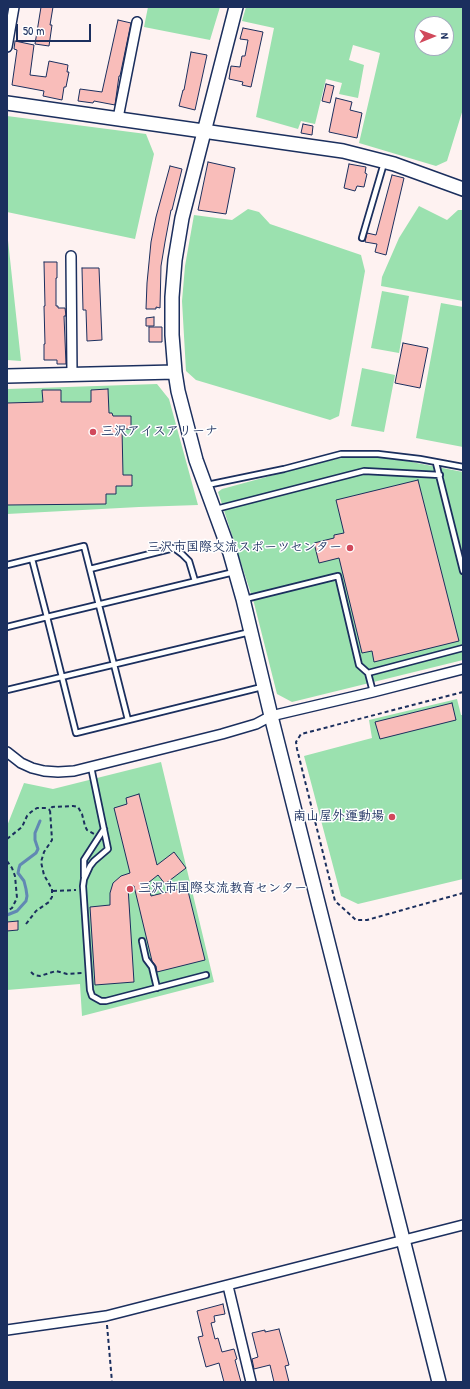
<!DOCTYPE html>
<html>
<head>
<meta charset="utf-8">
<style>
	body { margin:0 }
	#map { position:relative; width:470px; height:1389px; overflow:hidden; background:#fef2f1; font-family:"Patrick Hand",sans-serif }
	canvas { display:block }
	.frame { position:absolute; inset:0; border:8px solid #1b2f5e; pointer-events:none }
	.north { position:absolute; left:414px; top:16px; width:40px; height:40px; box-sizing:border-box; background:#fff; border:1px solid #a4acbf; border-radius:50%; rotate:89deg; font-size:11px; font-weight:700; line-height:16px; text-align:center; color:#1b2f5e }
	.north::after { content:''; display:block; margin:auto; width:14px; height:18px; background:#d1495b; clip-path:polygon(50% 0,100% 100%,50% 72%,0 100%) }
	.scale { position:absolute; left:16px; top:24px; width:75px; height:18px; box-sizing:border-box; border:2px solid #1b2f5e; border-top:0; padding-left:5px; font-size:12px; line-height:14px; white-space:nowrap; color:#1b2f5e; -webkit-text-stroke:3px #fff; paint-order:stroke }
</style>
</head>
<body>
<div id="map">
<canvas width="470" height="1389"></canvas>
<div class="frame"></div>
<div class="north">N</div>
<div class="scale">50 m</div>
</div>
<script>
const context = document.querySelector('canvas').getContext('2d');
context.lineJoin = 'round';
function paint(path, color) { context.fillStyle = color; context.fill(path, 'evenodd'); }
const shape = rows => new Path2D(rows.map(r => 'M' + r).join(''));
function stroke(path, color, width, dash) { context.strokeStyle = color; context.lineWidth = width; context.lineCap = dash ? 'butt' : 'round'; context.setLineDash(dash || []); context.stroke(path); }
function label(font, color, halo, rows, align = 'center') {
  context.font = font + ' "Patrick Hand","Klee One",sans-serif'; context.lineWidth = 3; context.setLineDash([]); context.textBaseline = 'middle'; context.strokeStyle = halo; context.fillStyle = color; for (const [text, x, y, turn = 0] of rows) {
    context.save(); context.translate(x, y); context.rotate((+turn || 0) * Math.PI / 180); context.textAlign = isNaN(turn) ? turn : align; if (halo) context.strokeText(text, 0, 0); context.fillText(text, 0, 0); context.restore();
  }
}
const green = shape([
	[148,7,220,7,210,40,144,27],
	[246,7,463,7,463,109,447,161,436,166,359,143,380,53,353,45,349,60,364,65,358,98,339,94,342,83,326,79,315,124,301,121,298,129,256,117,274,28,242,21],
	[422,24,446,24,446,48,422,48],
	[7,116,146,134,154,154,135,239,7,212],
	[419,206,447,220,458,210,463,210,463,301,381,286,382,277,399,238],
	[248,209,259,212,270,224,361,255,365,271,339,416,330,420,196,380,186,371,182,301,185,266,194,215,232,220],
	[7,231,21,361,7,360],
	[382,291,409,296,399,353,371,348],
	[441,303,463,307,463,447,416,438],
	[362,368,395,375,384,432,351,426],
	[157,384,169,399,198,505,139,507,7,514,7,389],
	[368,456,391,458,463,472,463,660,292,702,277,694,254,603,218,492,222,489,318,463,342,458],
	[457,699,461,715,463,715,463,879,358,904,341,896,304,756,372,738,369,720],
	[161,762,214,982,82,1016,80,984,7,990,7,826,24,783,53,789]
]);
const stream = shape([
	[7,915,17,911,26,901,27,896,26,889,24,881,18,873,19,868,20,865,36,853,38,849,35,840,35,833,40,821]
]);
const building = shape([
	[41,7,53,7,50,25,52,25,49,46,35,44,41,7],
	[118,20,131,23,120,76,119,76,115,105,94,101,93,103,78,101,80,89,102,92,118,20],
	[243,28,263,32,251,87,242,85,243,82,229,79,231,66,240,67,242,56,245,56,248,40,240,39,243,28],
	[15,41,34,45,30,75,46,77,49,61,68,65,67,72,69,72,66,87,64,87,62,100,43,96,44,91,12,85,17,50,14,49,15,41],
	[191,52,207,55,195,110,179,106,183,90,184,90,191,52],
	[326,84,334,86,330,103,322,101,326,84],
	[336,98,352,102,350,110,362,113,357,138,329,132,336,98],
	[303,124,313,126,312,135,301,133,303,124],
	[208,162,235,168,226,214,198,210,208,162],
	[349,164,366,167,365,173,367,174,364,187,357,186,355,191,344,188,349,164],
	[170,166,182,169,172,210,171,210,165,242,161,266,160,308,156,307,156,309,146,309,147,283,151,242,156,217,170,166],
	[392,175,404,178,386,255,375,252,377,244,365,242,367,233,376,235,392,175],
	[44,262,57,262,57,278,56,278,56,306,58,306,58,308,65,308,66,316,64,316,66,364,57,364,57,360,44,360,44,344,45,344,44,306,45,306,44,262],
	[82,268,99,268,102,340,87,341,86,310,83,310,82,268],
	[154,317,154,326,146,326,146,318,154,317],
	[149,327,162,327,162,342,149,342,149,327],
	[403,343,428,348,420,388,395,383,403,343],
	[108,389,109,413,112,413,113,416,131,416,131,429,122,429,123,475,132,475,132,486,116,486,116,494,106,494,106,504,7,505,7,403,43,402,42,390,61,390,61,402,91,402,91,390,108,389],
	[418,480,459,641,374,662,372,651,362,653,339,558,319,563,314,543,334,538,334,535,344,533,336,500,418,480],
	[452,703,456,720,380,739,375,722,452,703],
	[139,794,157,865,174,852,186,868,165,884,158,875,148,883,151,896,187,887,205,960,157,972,156,966,152,961,134,886,128,887,134,982,95,985,90,907,110,905,110,893,113,883,121,876,130,873,114,808,127,804,126,798,139,794],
	[18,921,18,930,7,931,7,922,18,921],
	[223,1304,225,1314,214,1316,215,1322,211,1323,215,1339,218,1338,222,1352,234,1349,237,1359,235,1360,241,1382,224,1382,219,1363,206,1367,198,1337,203,1336,197,1311,223,1304],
	[279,1329,289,1365,285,1366,289,1382,274,1382,270,1365,254,1369,252,1359,258,1357,252,1333,265,1330,265,1332,279,1329]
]);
const path = shape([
	[463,692,305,733,301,734,296,742,297,749,335,901,356,920,367,920,463,893],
	[7,839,22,827,27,816,31,812,37,808,46,808,50,810],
	[7,861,12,868,15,876,17,898,12,908,7,911],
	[53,891,76,890],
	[26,924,36,911,49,902,52,897,52,889,44,875,41,862,44,852,52,840,50,810,52,807,73,806,78,807,82,814,85,826,87,830,94,834],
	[31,972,34,975,40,976,56,971,67,974,82,973],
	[107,1325,112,1382]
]);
const lane = shape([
	[362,238,384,163],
	[436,463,463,571],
	[207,485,284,469,341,454,378,454,420,459,463,467],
	[216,509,364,471,440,475],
	[32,559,47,617,234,572],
	[7,565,84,546,128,720],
	[90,569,174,548,182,554,189,561,195,581],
	[245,599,338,576,359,665,368,673,373,692],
	[7,627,47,617,76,733,262,687],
	[368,673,463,648],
	[7,690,250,632],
	[91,767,108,849,94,861,90,866,84,879,83,886,90,990,92,996,101,1001,106,1001,206,975],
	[84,877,84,860,104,829],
	[142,941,146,959,152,967,157,988]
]);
const street = shape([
	[7,47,14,7],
	[118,118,137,22],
	[71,256,72,374],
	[7,752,21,763,32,768,44,771,58,772,74,771,222,734,256,724,271,716,373,692,463,669],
	[228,1286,251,1382],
	[7,1330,106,1316,463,1225]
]);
const secondary = shape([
	[236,7,182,218,175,260,172,297,172,335,175,372,178,391,196,460,230,553,243,599,271,716,439,1382],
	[7,103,343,151,394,164,463,189],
	[7,376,175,372]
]);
const markers = [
	[93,432,4,"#d1495b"],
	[350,548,4,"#d1495b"],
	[392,817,4,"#d1495b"],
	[130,889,4,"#d1495b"]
];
const poiNames = [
	["三沢アイスアリーナ",101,432],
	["三沢市国際交流スポーツセンター",342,548,"right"],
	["南山屋外運動場",384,817,"right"],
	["三沢市国際交流教育センター",138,889]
];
paint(green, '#9be1af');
stroke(stream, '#6188b3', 3);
paint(building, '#f9bdba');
stroke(building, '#1b2f5e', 1);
stroke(lane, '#1b2f5e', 8);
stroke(street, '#1b2f5e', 12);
stroke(secondary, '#1b2f5e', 16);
stroke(path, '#1b2f5e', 2, [4, 3]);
stroke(lane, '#fff', 4.5);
stroke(street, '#fff', 9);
stroke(secondary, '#fff', 13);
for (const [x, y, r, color] of markers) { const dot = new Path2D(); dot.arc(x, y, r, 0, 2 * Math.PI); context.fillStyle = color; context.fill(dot); stroke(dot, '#fff', 1.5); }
label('bold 13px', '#1b2f5e', '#fff', poiNames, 'left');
</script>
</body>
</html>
